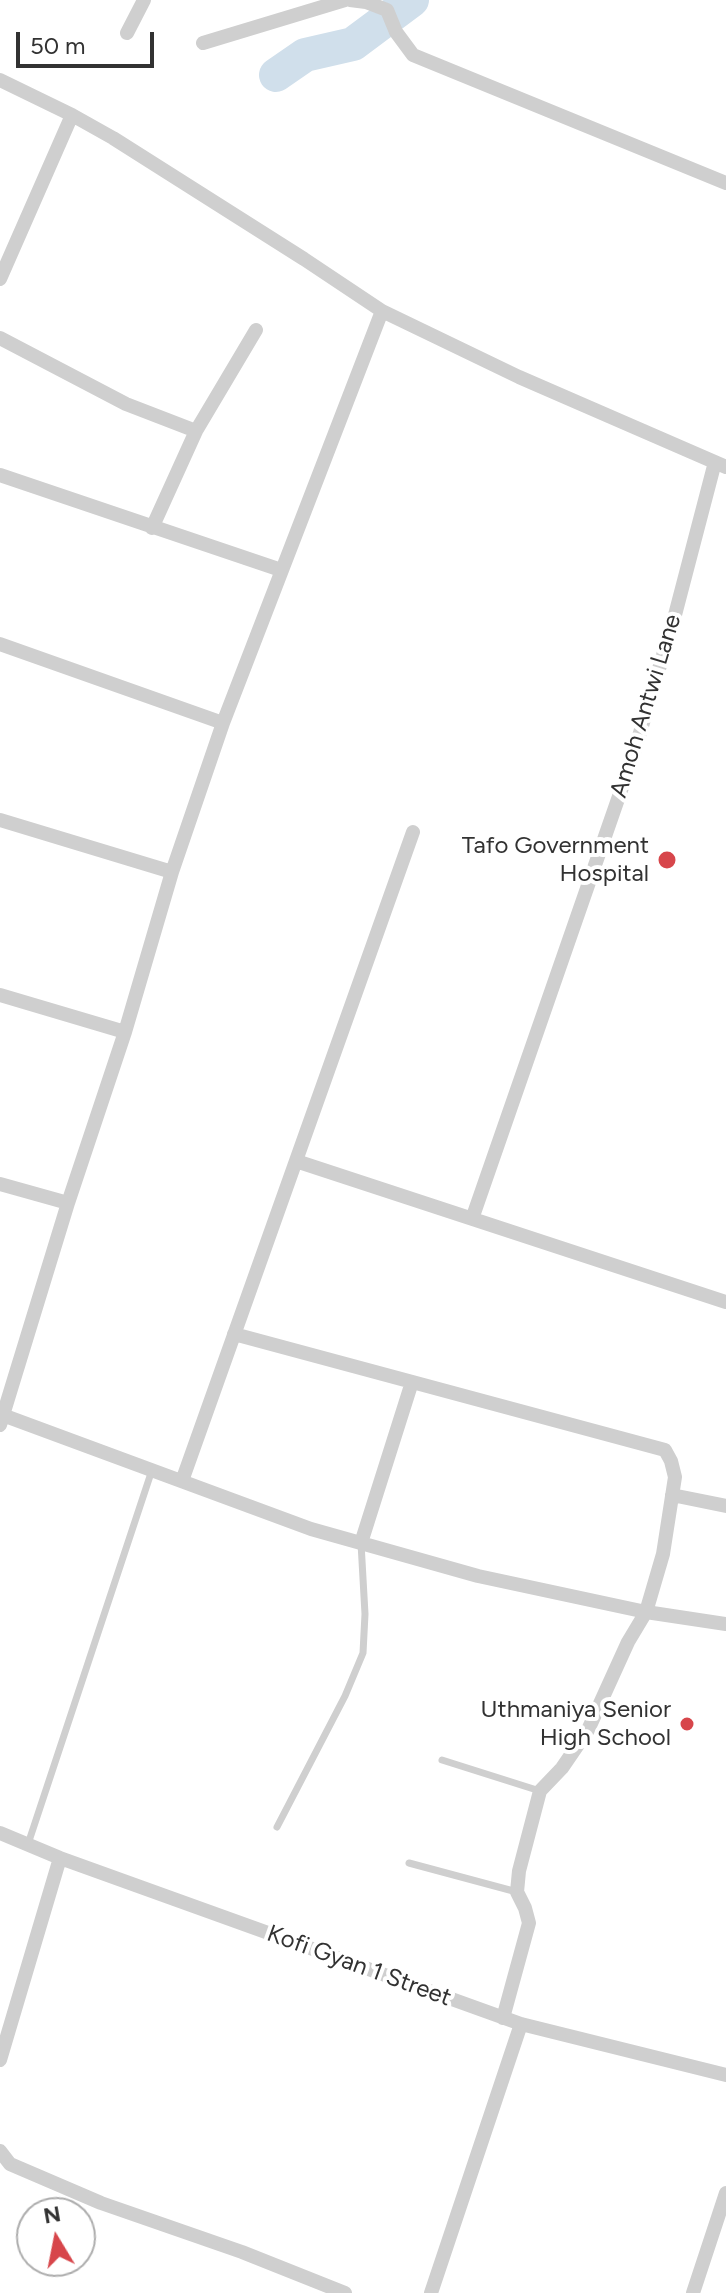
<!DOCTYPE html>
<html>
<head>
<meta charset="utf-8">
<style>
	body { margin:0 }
	#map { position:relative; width:726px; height:2293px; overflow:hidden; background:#fff; font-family:Figtree,sans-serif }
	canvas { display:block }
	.north { position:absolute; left:16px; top:2197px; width:80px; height:80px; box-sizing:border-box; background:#fff; border:2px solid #adadad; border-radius:50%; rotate:350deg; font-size:22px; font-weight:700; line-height:32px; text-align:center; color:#323232 }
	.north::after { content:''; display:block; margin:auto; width:28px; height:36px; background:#d7464b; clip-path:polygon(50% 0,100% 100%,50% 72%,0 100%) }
	.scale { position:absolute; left:16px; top:32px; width:138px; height:36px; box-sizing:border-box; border:4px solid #323232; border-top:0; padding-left:10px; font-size:24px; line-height:28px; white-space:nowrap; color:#323232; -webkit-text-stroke:6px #fff; paint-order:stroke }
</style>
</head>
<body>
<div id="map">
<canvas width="726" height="2293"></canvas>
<div class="north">N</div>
<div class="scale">50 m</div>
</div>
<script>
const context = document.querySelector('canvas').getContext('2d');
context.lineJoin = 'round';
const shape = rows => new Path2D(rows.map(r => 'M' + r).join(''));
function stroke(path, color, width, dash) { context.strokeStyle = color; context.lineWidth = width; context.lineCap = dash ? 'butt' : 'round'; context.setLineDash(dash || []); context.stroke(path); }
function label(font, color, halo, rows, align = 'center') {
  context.font = font + ' Figtree,sans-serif'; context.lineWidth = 8; context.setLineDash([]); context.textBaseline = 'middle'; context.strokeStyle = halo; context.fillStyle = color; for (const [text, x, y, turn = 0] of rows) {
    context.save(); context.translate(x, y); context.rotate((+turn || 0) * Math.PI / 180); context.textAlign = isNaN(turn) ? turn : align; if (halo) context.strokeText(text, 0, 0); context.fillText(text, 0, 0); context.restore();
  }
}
const river = shape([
	[276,75,305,55,353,44,412,0]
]);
const lane = shape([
	[442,1760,540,1791],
	[277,1827,345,1696,363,1653,365,1614,361,1543],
	[28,1844,152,1470],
	[409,1863,517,1892]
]);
const street = shape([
	[350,0,366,2,387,10,396,32,413,55,726,183],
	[127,33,144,0],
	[203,43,345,0],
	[0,80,72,115,113,138,304,259,382,311,519,377,726,467],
	[0,279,72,115],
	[0,338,126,404,196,431],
	[0,475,281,570],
	[152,528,196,431,256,330],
	[0,644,223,723],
	[0,820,172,872],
	[0,995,125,1032],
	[296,1161,726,1302],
	[0,1184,68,1203],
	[472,1219,634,753,675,615,715,462],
	[234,1334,665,1450,671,1461,675,1477,663,1554,646,1612,628,1642,588,1730,562,1768,540,1791,519,1871,517,1892,525,1908,529,1923,503,2018],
	[0,1414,311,1529,478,1576,646,1612,726,1624],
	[0,1425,68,1203,125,1032,172,872,223,723,382,311],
	[182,1481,413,832],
	[672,1495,726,1506],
	[361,1543,412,1382],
	[0,1833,60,1858,521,2024,726,2075],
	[0,2060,60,1858],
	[0,2151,10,2164,101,2203,242,2252,345,2293],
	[431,2293,521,2024],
	[693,2293,726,2193]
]);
const markers = [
	[667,860,10,"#d7464b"],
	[687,1724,8,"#d7464b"]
];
const streetNames = [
	["Amoh Antwi Lane",646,706,-73],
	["Kofi Gyan 1 Street",359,1966,20]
];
const poiNames = [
	["Tafo Government",649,846],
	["Hospital",649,874],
	["Uthmaniya Senior",671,1710],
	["High School",671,1738]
];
stroke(river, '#d0dfeb', 34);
stroke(lane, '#cfcfcf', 7);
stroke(street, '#cfcfcf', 14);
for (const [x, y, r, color] of markers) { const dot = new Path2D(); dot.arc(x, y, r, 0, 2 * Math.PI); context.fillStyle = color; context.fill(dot); stroke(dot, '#fff', 3); }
label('24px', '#323232', '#fff', streetNames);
label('24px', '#323232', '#fff', poiNames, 'right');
</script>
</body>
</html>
